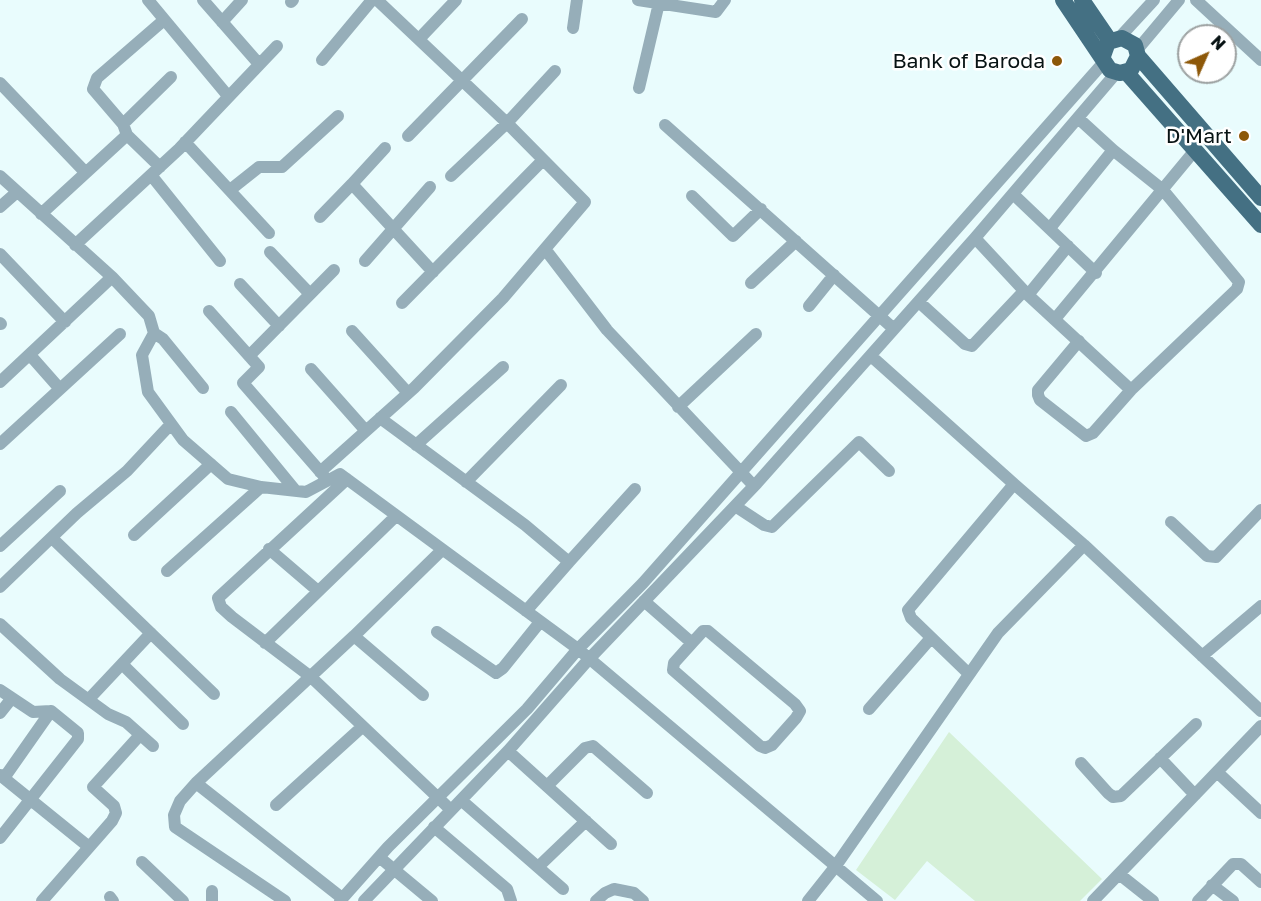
<!DOCTYPE html>
<html>
<head>
<meta charset="utf-8">
<style>
	body { margin:0 }
	#map { position:relative; width:1261px; height:901px; overflow:hidden; background:#e9fcfd; font-family:"Golos Text",sans-serif }
	canvas { display:block }
	.north { position:absolute; left:1177px; top:24px; width:60px; height:60px; box-sizing:border-box; background:#fff; border:2px solid #9ca1a1; border-radius:50%; rotate:45deg; font-size:16px; font-weight:700; line-height:24px; text-align:center; color:#081314 }
	.north::after { content:''; display:block; margin:auto; width:21px; height:27px; background:#8d5809; clip-path:polygon(50% 0,100% 100%,50% 72%,0 100%) }
</style>
</head>
<body>
<div id="map">
<canvas width="1261" height="901"></canvas>
<div class="north">N</div>
</div>
<script>
const context = document.querySelector('canvas').getContext('2d');
context.lineJoin = 'round';
function paint(path, color) { context.fillStyle = color; context.fill(path, 'evenodd'); }
const shape = rows => new Path2D(rows.map(r => 'M' + r).join(''));
function stroke(path, color, width, dash) { context.strokeStyle = color; context.lineWidth = width; context.lineCap = dash ? 'butt' : 'round'; context.setLineDash(dash || []); context.stroke(path); }
function label(font, color, halo, rows, align = 'center') {
  context.font = font + ' "Golos Text",sans-serif'; context.lineWidth = 5; context.setLineDash([]); context.textBaseline = 'middle'; context.strokeStyle = halo; context.fillStyle = color; for (const [text, x, y, turn = 0] of rows) {
    context.save(); context.translate(x, y); context.rotate((+turn || 0) * Math.PI / 180); context.textAlign = isNaN(turn) ? turn : align; if (halo) context.strokeText(text, 0, 0); context.fillText(text, 0, 0); context.restore();
  }
}
const green = shape([
	[949,732,1102,879,1080,901,975,901,927,861,895,900,856,870]
]);
const minor = shape([
	[148,0,228,96],
	[203,0,259,64],
	[638,0,716,12,725,0],
	[1196,0,1261,60],
	[291,2,293,0],
	[222,22,242,0],
	[573,28,577,0],
	[1119,38,1154,0],
	[419,39,456,0],
	[1137,50,1179,0],
	[322,60,372,0],
	[0,83,85,172],
	[639,88,659,3],
	[1078,118,1113,150,1163,190,1239,282,1237,289,1131,390,1093,433,1086,436,1040,400,1038,395,1038,390,1079,341],
	[123,124,171,77],
	[665,125,894,329],
	[408,136,522,19],
	[185,142,269,233],
	[385,148,352,184,433,272],
	[160,167,127,135,123,124,93,89,97,78,164,20],
	[151,175,220,261],
	[0,176,112,277,149,316,154,333,142,355,148,392,183,440,228,479,261,487,306,492,340,474,578,649,877,901],
	[451,176,507,123,555,71],
	[230,190,259,167,282,167,338,116],
	[1013,194,1096,273],
	[692,196,733,236,761,209],
	[0,207,17,192],
	[41,214,127,135],
	[320,217,352,184],
	[1050,228,1113,150],
	[975,238,1028,295,1131,390],
	[75,245,179,149,277,46],
	[545,249,607,330,754,486],
	[270,252,310,294],
	[0,254,65,322],
	[365,261,430,187],
	[751,283,796,241],
	[240,284,279,326],
	[1028,295,1068,246],
	[919,302,965,344,972,346,1024,291],
	[402,303,542,161],
	[809,306,834,275],
	[209,311,259,367,243,383,324,476],
	[1055,319,1196,149],
	[0,323,1,324],
	[352,331,408,393],
	[154,333,163,339,203,388],
	[249,356,334,270],
	[871,356,1014,484],
	[311,369,366,431],
	[0,382,112,277],
	[60,389,120,334],
	[678,407,756,334],
	[231,412,295,490],
	[380,418,525,525,569,562,526,611],
	[0,444,60,389,30,355],
	[416,445,503,367],
	[320,472,414,388,503,298,585,202,507,123,377,0],
	[347,479,218,598,221,607,232,617,311,677,451,810],
	[466,482,561,385],
	[735,506,764,525,772,527,859,442,889,471],
	[1171,522,1207,556,1216,557,1261,510],
	[134,535,211,464],
	[53,539,214,694],
	[0,546,60,491],
	[269,549,318,591],
	[569,562,635,489],
	[167,571,261,487],
	[0,587,77,513,127,471,171,424],
	[644,601,692,643,703,631,708,631,795,704,800,711,796,718,772,745,765,748,760,746,673,670,674,663,692,643],
	[0,624,60,679,108,714,126,722,153,746],
	[437,632,496,673,503,668,540,622],
	[354,636,423,695],
	[265,643,396,516],
	[1202,656,1261,606],
	[122,664,183,724],
	[969,674,911,618,908,610,1014,484,1084,545,1261,711],
	[0,690,33,712,51,711,78,733,78,739,0,838],
	[89,699,151,633],
	[869,709,931,638],
	[0,713,12,698],
	[508,751,611,844],
	[1160,758,1195,795],
	[1081,763,1108,793,1113,797,1121,796,1196,724],
	[1217,772,1261,813],
	[0,775,89,847],
	[4,778,51,711],
	[196,783,342,898],
	[547,786,585,748,593,746,647,793],
	[461,800,563,889],
	[276,805,362,727],
	[434,827,507,889,511,901],
	[379,857,432,901],
	[142,862,183,901],
	[538,867,586,821],
	[1119,874,1153,901],
	[1212,885,1233,901],
	[212,891,212,901],
	[110,897,113,901],
	[42,901,112,821,116,813,114,806,93,787,140,735],
	[285,901,175,827,174,815,180,801,196,783,354,636,442,550],
	[340,901,388,847,527,709,578,649,643,583,1104,62],
	[364,901,508,751,589,659,757,483,975,238,1117,72],
	[596,901,605,893,614,889,634,893,643,901],
	[808,901,835,867,998,633,1084,545],
	[1093,901,1261,726],
	[1198,901,1233,864,1241,864,1261,882]
]);
const major = shape([
	[1063,0,1110,70,1120,73,1131,70,1138,56,1135,45,1122,38,1108,42,1103,56],
	[1082,0,1110,41],
	[1138,56,1261,198],
	[1126,72,1261,225]
]);
const markers = [
	[1057,61,6,"#8d5809"],
	[1244,136,6,"#8d5809"]
];
const poiNames = [
	["Bank of Baroda",1045,61],
	["D'Mart",1232,136]
];
paint(green, '#d5f0d8');
stroke(minor, '#96aeb9', 12);
stroke(major, '#447083', 16);
for (const [x, y, r, color] of markers) { const dot = new Path2D(); dot.arc(x, y, r, 0, 2 * Math.PI); context.fillStyle = color; context.fill(dot); stroke(dot, '#fff', 2); }
label('21px', '#081314', '#fff', poiNames, 'right');
</script>
</body>
</html>
